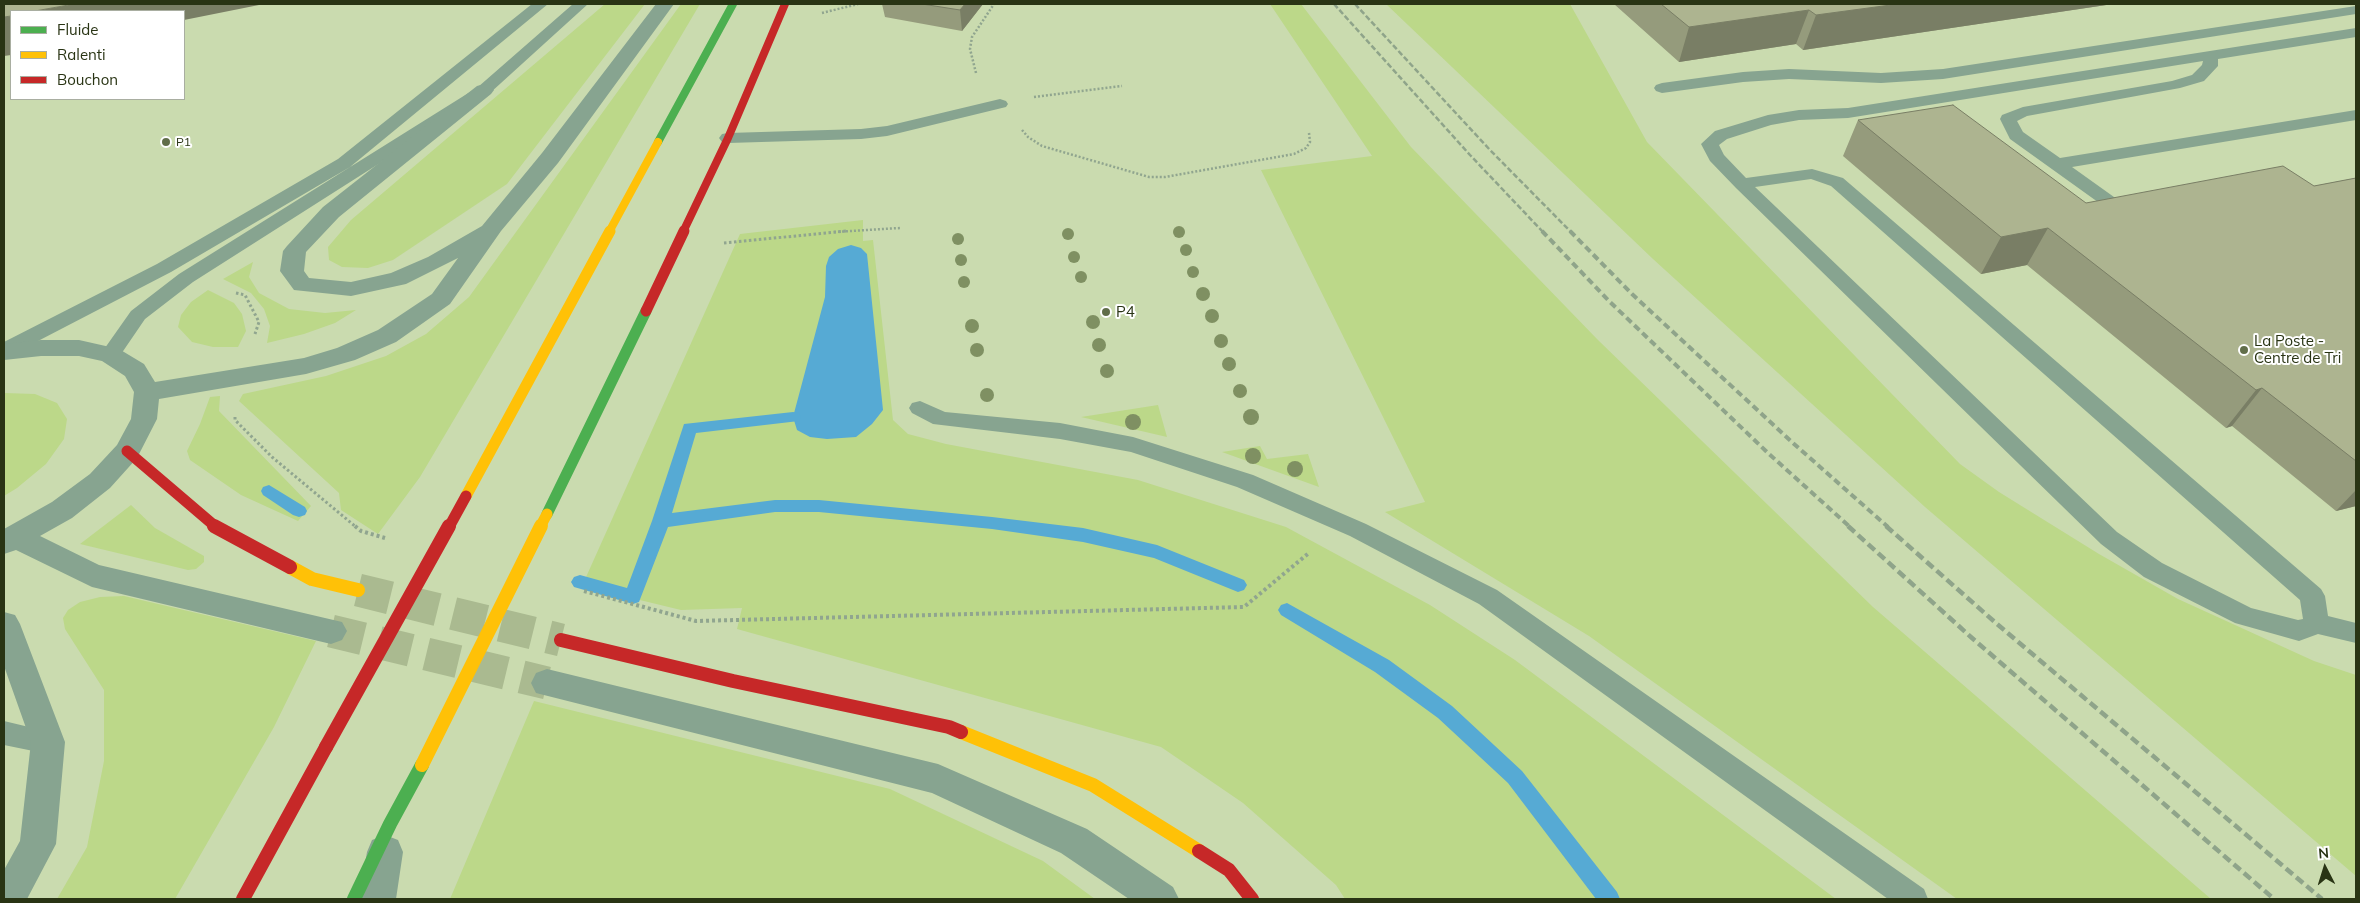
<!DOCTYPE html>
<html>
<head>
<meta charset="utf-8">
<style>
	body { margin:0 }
	#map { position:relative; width:2360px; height:903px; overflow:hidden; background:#cadbaf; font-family:Mulish,sans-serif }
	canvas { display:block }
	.frame { position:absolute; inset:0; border:5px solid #293414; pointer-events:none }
	.legend { position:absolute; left:10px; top:10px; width:175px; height:90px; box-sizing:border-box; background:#fff; border:1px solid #a9aea1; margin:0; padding:6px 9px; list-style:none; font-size:15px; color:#293414 }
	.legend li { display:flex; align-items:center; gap:10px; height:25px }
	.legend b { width:25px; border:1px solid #a9aea1 }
	.north { position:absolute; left:2300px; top:843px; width:50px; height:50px; -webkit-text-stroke:4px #fff; paint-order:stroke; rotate:355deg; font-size:14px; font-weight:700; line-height:20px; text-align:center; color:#293414 }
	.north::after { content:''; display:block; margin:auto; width:18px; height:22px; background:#293414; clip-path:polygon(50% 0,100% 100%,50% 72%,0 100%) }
</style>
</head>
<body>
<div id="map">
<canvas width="2360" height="903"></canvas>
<div class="frame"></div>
<ul class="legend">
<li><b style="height:6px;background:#4caf50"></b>Fluide</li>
<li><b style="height:6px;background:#ffc107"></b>Ralenti</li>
<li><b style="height:6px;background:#c62828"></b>Bouchon</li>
</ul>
<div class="north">N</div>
</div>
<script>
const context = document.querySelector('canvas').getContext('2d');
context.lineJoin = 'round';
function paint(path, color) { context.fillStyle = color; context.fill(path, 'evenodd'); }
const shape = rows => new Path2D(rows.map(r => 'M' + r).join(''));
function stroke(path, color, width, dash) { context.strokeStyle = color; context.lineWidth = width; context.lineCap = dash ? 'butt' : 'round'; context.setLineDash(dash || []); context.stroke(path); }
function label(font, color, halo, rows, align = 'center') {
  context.font = font + ' Mulish,sans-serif'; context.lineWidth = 4; context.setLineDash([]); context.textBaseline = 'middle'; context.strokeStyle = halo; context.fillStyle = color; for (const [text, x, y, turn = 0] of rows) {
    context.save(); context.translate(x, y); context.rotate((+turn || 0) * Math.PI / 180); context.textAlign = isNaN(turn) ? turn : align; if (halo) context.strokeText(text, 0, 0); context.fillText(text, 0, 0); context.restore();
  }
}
const green = shape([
	[605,4,645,4,507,184,393,260,368,268,342,267,329,260,328,247,351,220],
	[681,4,700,4,420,477,378,534,341,510,339,493,239,401,243,394,326,376,386,356,426,334,469,297],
	[1270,4,1301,4,1411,147,1598,340,1873,607,2211,899,1957,899,1589,636,1385,512,1425,502,1261,170,1372,156],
	[1386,4,1570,4,1647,142,1960,464,1999,492,2099,554,2178,599,2314,661,2356,675,2356,876,1925,507,1653,259],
	[863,220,863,241,873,240,893,420,908,434,946,444,1138,480,1286,527,1430,605,1515,660,1836,899,1345,899,1336,885,1243,803,1161,747,737,629,742,608,681,610,582,586,740,234],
	[253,262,249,277,259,293,289,309,325,313,356,310,335,323,304,334,267,343,270,326,264,309,251,293,223,279],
	[208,290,234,303,242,314,246,331,238,347,213,347,192,342,178,327,181,315,191,302],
	[4,393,35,394,57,403,67,419,64,439,46,464,17,488,4,496],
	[220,396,219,411,311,506,298,521,241,495,190,460,187,451,200,424,210,397],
	[1158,405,1167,437,1081,417],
	[1260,446,1267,459,1308,454,1319,487,1222,452],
	[131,505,155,528,204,556,204,562,196,569,188,570,80,544],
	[124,596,316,641,274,727,175,899,57,899,87,847,104,761,104,690,65,629,63,618,68,610,80,602,100,597],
	[534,701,890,789,1043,861,1095,899,450,899]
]);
const water = shape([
	[851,245,861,248,867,254,883,410,872,424,856,437,827,439,810,437,797,430,793,417,825,297,826,266,829,257,838,249]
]);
const stream = shape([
	[793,412,799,413,801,417,799,421,696,433,672,513,775,500,819,500,992,517,1083,528,1157,545,1244,580,1247,585,1244,590,1238,592,1154,558,1083,542,992,529,819,512,775,512,668,527,639,602,633,604,574,587,571,582,574,577,580,575,627,588,652,521,684,424,793,412],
	[269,485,305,507,307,511,305,515,299,517,293,515,263,495,261,491,263,487,269,485],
	[1287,603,1389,660,1452,706,1522,771,1617,892,1620,899,1596,899,1508,783,1438,718,1375,672,1281,615,1278,610,1281,605,1287,603]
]);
const streetTunnel = shape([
	[331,631,547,683]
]);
const secondaryTunnel = shape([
	[358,590,561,640]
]);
const pathFar2 = shape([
	[822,13,858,4],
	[976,73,970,49,972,37,994,4],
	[1034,97,1122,86],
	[1022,130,1028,137,1042,146,1149,177,1165,177,1294,154,1306,148,1310,142,1309,133],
	[834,232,900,228]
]);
const pathFar1 = shape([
	[724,243,846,231],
	[236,293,245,295,259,322,255,334],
	[235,417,235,420,272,457,356,527]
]);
const path = shape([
	[355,526,361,531,385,538],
	[584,591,696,621,1244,607,1310,552]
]);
const lane = shape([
	[532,4,548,4,350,167,171,272,11,355,4,357,4,342,157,264,338,159,532,4],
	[573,4,588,4,490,93,193,282,145,319,117,360,110,362,103,360,100,355,131,311,179,274,478,87,573,4],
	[2356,6,2356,14,1943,79,1881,83,1789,79,1743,82,1662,93,1656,91,1654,88,1656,85,1662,83,1743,72,1789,69,1881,73,1943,69,2356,6],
	[2356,28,2356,37,2218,59,2218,66,2204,81,2180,88,2027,116,2017,121,2023,132,2060,158,2356,110,2356,120,2072,167,2128,207,2131,211,2128,215,2122,216,2116,215,2010,139,2000,119,2002,115,2023,107,2172,81,2192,75,2202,65,2203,61,1848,118,1799,120,1771,125,1727,139,1719,145,1724,155,1746,178,1812,169,1843,178,2321,589,2325,596,2328,616,2356,623,2356,643,2318,634,2299,641,2235,623,2144,577,2101,544,1736,188,1710,161,1701,144,1715,131,1768,115,1799,110,1848,108,2356,28],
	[1811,179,1831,186,2300,600,2303,619,2298,620,2251,608,2162,563,2117,532,1755,187,1811,179],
	[1000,99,1006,101,1008,104,1006,107,887,136,861,139,728,143,722,142,719,138,722,134,728,133,861,129,887,126,1000,99],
	[920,401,945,412,1060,423,1133,437,1253,475,1366,524,1497,590,1924,889,1928,899,1888,899,1479,604,1350,536,1237,487,1131,452,1060,439,933,424,912,413,909,408,912,403,920,401],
	[4,721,58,734,62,742,58,750,48,754,4,745,4,721]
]);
const street = shape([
	[656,4,674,4,558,163,501,231,450,304,396,342,355,360,306,374,159,399,157,419,137,458,110,488,72,518,40,536,99,565,342,622,347,631,342,640,331,644,92,587,16,550,4,554,4,529,52,502,90,474,117,445,131,419,134,392,125,376,102,361,79,356,41,356,4,360,4,344,41,340,79,340,110,347,119,349,144,364,155,382,304,358,337,348,378,330,432,294,458,258,406,284,351,296,294,290,280,271,283,251,287,246,323,207,477,86,484,84,491,86,494,90,491,94,339,217,306,252,304,271,309,278,351,282,391,273,428,257,482,226,542,153,656,4],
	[4,612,15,615,20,624,65,742,56,844,27,899,4,899,4,870,20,841,31,742,4,666,4,612],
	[547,669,938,764,1087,829,1173,887,1179,899,1129,899,1061,853,932,793,536,693,531,683,536,673,547,669],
	[385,835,398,840,403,852,396,899,359,899,367,852,372,840,385,835]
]);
const fastFar2 = shape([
	[658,142,733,4]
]);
const fastFar1 = shape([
	[547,514,646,311]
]);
const fast = shape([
	[354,899,390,824,422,765]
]);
const slowFar2 = shape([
	[609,232,658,142]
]);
const slowFar1 = shape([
	[466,496,610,231]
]);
const slow = shape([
	[290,567,312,579,358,590],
	[961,732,1093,785,1199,851]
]);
const jamFar2 = shape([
	[683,232,728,138,785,4]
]);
const jamFar1 = shape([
	[646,311,684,231],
	[127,451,216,527]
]);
const jam = shape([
	[214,526,290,567],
	[561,640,733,681,949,727,961,732],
	[1199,851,1229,870,1252,899],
	[243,899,326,747]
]);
const railFar2 = shape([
	[1334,4,1470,155,1543,232],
	[1355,4,1490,150,1571,232]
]);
const railFar1 = shape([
	[1542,231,1610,302,1768,453,1850,527],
	[1570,231,1632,294,1793,443,1888,527]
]);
const rail = shape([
	[1848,526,1972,638,2274,899],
	[1886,526,1997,624,2322,899]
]);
const slowBridgeFar1 = shape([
	[540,527,547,514]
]);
const slowBridge = shape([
	[422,765,541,526]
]);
const jamBridgeFar1 = shape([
	[449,527,466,496]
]);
const jamBridge = shape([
	[326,747,449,526]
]);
const trees = [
	[1179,232,6],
	[1068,234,6],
	[958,239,6],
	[1186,250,6],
	[1074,257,6],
	[961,260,6],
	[1193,272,6],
	[1081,277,6],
	[964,282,6],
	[1203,294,7],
	[1212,316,7],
	[1093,322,7],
	[972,326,7],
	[1221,341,7],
	[1099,345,7],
	[977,350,7],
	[1229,364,7],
	[1107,371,7],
	[1240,391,7],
	[987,395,7],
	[1251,417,8],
	[1133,422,8],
	[1253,456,8],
	[1295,469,8]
];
const wall = shape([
	[882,4,983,4,962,31,885,17],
	[1614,4,2113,4,1803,50,1796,44,1679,62],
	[1858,120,2086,203,2314,186,2356,178,2356,506,2336,511,2232,426,2226,428,2027,265,1981,274,1843,156]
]);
const shadedWall = shape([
	[74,4,264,4,184,20,184,11,35,11],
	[965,4,983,4,962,31,960,10],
	[1898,4,2113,4,1803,50,1816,15],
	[1809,10,1796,44,1679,62,1689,27],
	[11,16,11,55,4,56,4,17],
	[2048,228,2027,265,1981,274,2001,237],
	[2262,388,2232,426,2226,428,2256,390],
	[2356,490,2356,506,2336,511]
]);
const building = shape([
	[4,4,74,4,35,11,11,11,11,16,4,17,4,4],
	[922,4,965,4,960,10,922,4],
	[1661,4,1898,4,1816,15,1809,10,1689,27,1661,4],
	[1953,105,2086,203,2283,166,2314,186,2356,178,2356,461,2262,388,2256,390,2048,228,2001,237,1858,120,1953,105]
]);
const markers = [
	[166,142,5,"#616e4a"],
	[1106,312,5,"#616e4a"],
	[2244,350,5,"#616e4a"]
];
const farPoinames = [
	["P1",176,142]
];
const poiNames = [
	["P4",1116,312],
	["La Poste -",2254,341],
	["Centre de Tri",2254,358]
];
paint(green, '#bcd889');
paint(water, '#56aad4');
paint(stream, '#56aad4');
stroke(streetTunnel, '#aaba90', 33, [33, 16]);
stroke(secondaryTunnel, '#aaba90', 33, [33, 16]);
stroke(pathFar2, '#90a58f', 2.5, [2, 2]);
stroke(pathFar1, '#90a58f', 3, [2.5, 2.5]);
stroke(path, '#90a58f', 4, [3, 3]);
paint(lane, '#87a490');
paint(street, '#87a490');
stroke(fastFar2, '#4caf50', 8);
stroke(fastFar1, '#4caf50', 11);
stroke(fast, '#4caf50', 14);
stroke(slowFar2, '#ffc107', 8);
stroke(slowFar1, '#ffc107', 11);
stroke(slow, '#ffc107', 14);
stroke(jamFar2, '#c62828', 8);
stroke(jamFar1, '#c62828', 11);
stroke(jam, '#c62828', 14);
stroke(railFar2, '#8fa48a', 2.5, [5.5, 2.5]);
stroke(railFar1, '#8fa48a', 4, [7, 4]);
stroke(rail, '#8fa48a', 4.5, [9, 4.5]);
stroke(slowBridgeFar1, '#ffc107', 11);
stroke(slowBridge, '#ffc107', 14);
stroke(jamBridgeFar1, '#c62828', 11);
stroke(jamBridge, '#c62828', 14);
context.fillStyle = '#7f9062';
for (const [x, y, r] of trees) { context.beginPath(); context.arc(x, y, r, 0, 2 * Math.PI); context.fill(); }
paint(wall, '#959b7c');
paint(shadedWall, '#797e65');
paint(building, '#adb490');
stroke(building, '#797e65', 1);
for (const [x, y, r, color] of markers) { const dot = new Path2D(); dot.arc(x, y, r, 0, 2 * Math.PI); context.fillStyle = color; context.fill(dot); stroke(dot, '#fff', 2); }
label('12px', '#293414', '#fff', farPoinames, 'left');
label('15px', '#293414', '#fff', poiNames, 'left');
</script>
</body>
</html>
